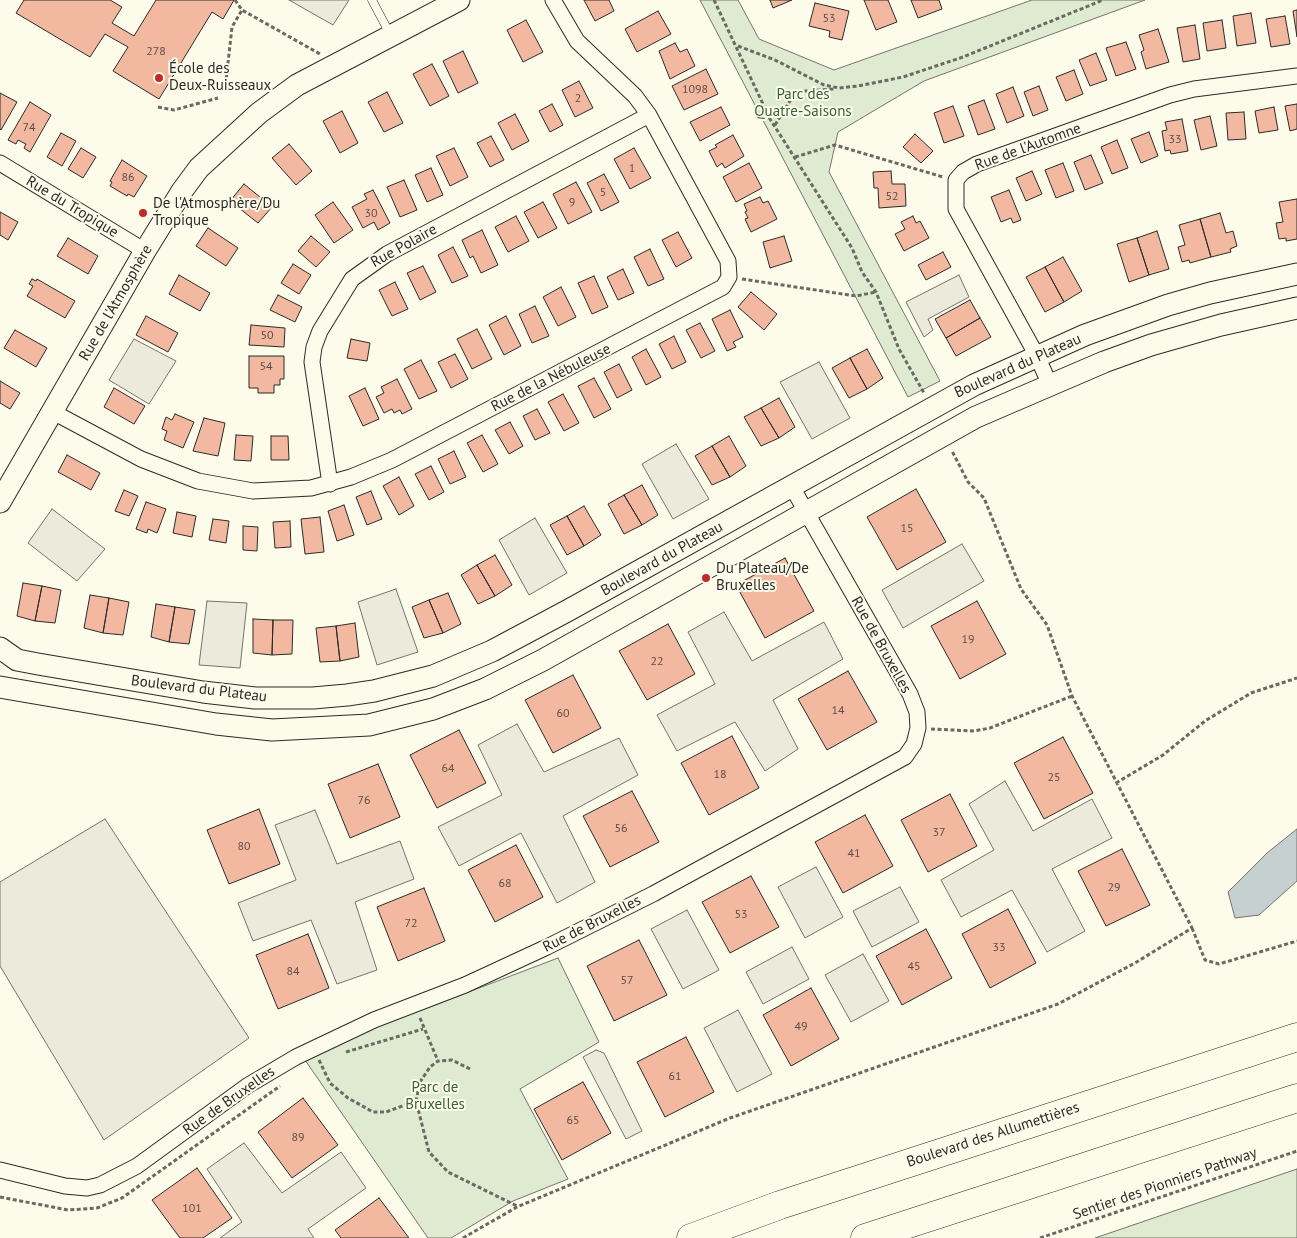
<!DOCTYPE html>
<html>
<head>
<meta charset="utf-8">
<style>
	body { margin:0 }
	canvas { display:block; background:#fdfbea }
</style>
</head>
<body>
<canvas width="1297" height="1238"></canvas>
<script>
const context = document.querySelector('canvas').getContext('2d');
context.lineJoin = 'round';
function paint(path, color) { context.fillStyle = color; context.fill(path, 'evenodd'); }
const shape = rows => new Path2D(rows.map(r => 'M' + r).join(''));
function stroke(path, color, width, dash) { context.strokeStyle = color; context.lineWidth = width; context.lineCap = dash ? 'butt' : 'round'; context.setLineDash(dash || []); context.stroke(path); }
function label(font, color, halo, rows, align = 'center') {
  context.font = font + ' "PT Sans",sans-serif'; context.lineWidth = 4; context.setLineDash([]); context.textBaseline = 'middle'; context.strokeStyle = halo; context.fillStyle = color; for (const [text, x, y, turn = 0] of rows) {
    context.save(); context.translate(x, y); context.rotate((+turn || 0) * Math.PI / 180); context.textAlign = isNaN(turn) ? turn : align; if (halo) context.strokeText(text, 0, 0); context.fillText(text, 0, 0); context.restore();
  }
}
const green = shape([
	[700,0,738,0,759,39,834,70,1032,0,1145,0,924,81,838,132,829,172,940,381,908,397,700,0],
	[558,958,599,1042,520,1089,568,1179,513,1201,451,1238,428,1238,305,1060,379,1026,558,958],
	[1297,1169,1297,1238,1095,1238,1297,1169]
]);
const parking = shape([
	[289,0,349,0,333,25,289,0],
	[959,275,969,297,928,319,933,330,924,337,906,302,959,275],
	[134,339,176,361,149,404,109,380,134,339],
	[819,362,850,418,812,439,780,382,819,362],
	[676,444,709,499,673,519,642,464,676,444],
	[52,509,105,549,77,581,28,543,52,509],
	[535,518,567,573,529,595,499,540,535,518],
	[962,544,984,581,903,628,882,590,962,544],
	[396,589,418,652,377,665,358,602,396,589],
	[207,601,247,603,240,668,199,665,207,601],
	[724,612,752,661,824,622,843,659,773,700,798,749,765,771,735,722,677,751,657,715,715,684,688,632,724,612],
	[517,724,544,772,619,738,638,775,563,816,595,882,557,903,521,833,459,866,438,827,502,795,478,745,517,724],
	[1005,781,1033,831,1092,799,1112,838,1052,869,1085,931,1047,952,1012,890,961,917,941,880,994,850,969,804,1005,781],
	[315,810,337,864,400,841,414,879,355,902,377,970,337,984,311,920,253,941,238,903,296,880,275,825,315,810],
	[105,819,249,1038,104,1140,0,966,0,882,105,819],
	[816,867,843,917,805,938,778,887,816,867],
	[900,887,919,922,872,947,853,911,900,887],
	[687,910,719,970,683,989,651,929,687,910],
	[792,947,809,979,763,1004,746,972,792,947],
	[863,954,889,1001,851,1022,825,975,863,954],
	[738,1010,772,1074,737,1092,704,1028,738,1010],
	[596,1050,604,1053,642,1131,626,1139,583,1057,596,1050],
	[244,1143,282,1193,341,1152,366,1188,308,1229,314,1238,220,1238,242,1222,207,1169,244,1143]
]);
const water = shape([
	[1297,829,1297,881,1259,915,1235,918,1228,892,1267,853,1297,829]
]);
const building = shape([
	[24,0,110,0,122,7,112,23,134,36,156,0,234,0,223,19,212,12,159,99,113,71,128,47,105,34,90,57,16,13,24,0],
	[584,0,609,0,614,11,595,21,584,0],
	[770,0,792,0,773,8,770,0],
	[864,0,888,0,897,22,876,30,864,0],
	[911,0,939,0,942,9,918,18,911,0],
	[815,3,849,11,842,40,829,37,830,31,809,26,815,3],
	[1297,10,1297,37,1293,11,1297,10],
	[658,11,671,34,637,52,625,29,658,11],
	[1251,13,1256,43,1237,46,1233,16,1251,13],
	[1285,16,1290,44,1271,47,1266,19,1285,16],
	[526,20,543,52,523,62,507,30,526,20],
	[1222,20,1226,48,1207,51,1203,23,1222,20],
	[1195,25,1200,59,1183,62,1177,28,1195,25],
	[1158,29,1169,62,1146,69,1141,52,1144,50,1139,35,1158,29],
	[1126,42,1136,69,1116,76,1106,48,1126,42],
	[675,43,680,52,687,49,695,66,670,79,659,51,675,43],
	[463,51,478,83,458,93,443,61,463,51],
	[1096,53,1107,80,1090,86,1079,60,1096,53],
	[432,64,449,96,430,106,413,74,432,64],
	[706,69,718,94,684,110,672,86,706,69],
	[1074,70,1083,94,1066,101,1056,77,1074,70],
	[579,81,593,108,575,117,562,90,579,81],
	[1039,86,1048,110,1033,116,1024,92,1039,86],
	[1013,87,1024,116,1007,123,996,94,1013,87],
	[387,92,403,123,384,132,368,102,387,92],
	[0,93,17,102,1,130,0,129,0,93],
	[984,100,995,129,978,135,968,106,984,100],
	[30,102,51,115,30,152,24,148,26,144,18,140,16,144,8,140,30,102],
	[552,104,563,125,550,132,539,111,552,104],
	[1297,104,1297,129,1290,131,1285,106,1297,104],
	[953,106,964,136,944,143,934,113,953,106],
	[721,107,730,125,700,141,690,122,721,107],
	[1274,107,1278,130,1259,133,1255,111,1274,107],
	[342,111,358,143,340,153,323,121,342,111],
	[1244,112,1246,139,1228,140,1226,113,1244,112],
	[515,114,529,141,512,150,498,123,515,114],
	[1210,116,1217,146,1201,150,1194,120,1210,116],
	[1182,119,1188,151,1171,154,1170,150,1165,151,1162,131,1167,130,1165,122,1182,119],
	[1149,132,1158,156,1141,163,1131,139,1149,132],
	[61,133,76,141,62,166,47,157,61,133],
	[915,134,933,151,921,163,903,147,915,134],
	[733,135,744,156,725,168,722,163,717,167,709,151,717,147,715,145,733,135],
	[491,136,504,160,490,167,477,143,491,136],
	[1117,140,1128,168,1112,174,1101,147,1117,140],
	[289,144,312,171,296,185,272,158,289,144],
	[81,148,96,157,83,178,68,169,81,148],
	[454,148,468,177,450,186,436,156,454,148],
	[634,148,651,178,630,189,614,159,634,148],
	[1091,155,1103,183,1085,190,1074,162,1091,155],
	[122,160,147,176,134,197,128,194,127,196,110,186,112,182,110,181,122,160],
	[749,163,762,188,736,202,723,177,749,163],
	[1063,163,1074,191,1056,198,1045,170,1063,163],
	[431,168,443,195,427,202,415,175,431,168],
	[891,171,892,184,905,184,906,206,879,208,878,188,874,188,873,172,891,171],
	[1032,171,1042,194,1026,201,1016,178,1032,171],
	[604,174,619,202,601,211,587,183,604,174],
	[404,180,417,210,400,217,387,187,404,180],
	[576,182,592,212,568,224,553,194,576,182],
	[244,184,272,207,258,223,230,201,244,184],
	[373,190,390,223,378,230,374,222,363,228,352,207,367,199,364,194,373,190],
	[1009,190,1021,220,1013,223,1011,218,1001,222,991,197,1009,190],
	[760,197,763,203,768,201,777,219,751,232,745,219,748,218,745,212,747,211,744,204,760,197],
	[1297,199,1297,239,1286,241,1286,238,1279,239,1276,223,1283,222,1279,202,1297,199],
	[333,202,353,230,334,243,315,215,333,202],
	[543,202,557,228,538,238,524,212,543,202],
	[0,212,18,222,8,240,0,235,0,212],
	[1220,213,1226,233,1233,231,1237,246,1230,249,1231,252,1211,257,1200,219,1220,213],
	[516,216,529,241,508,252,495,227,516,216],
	[913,216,916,223,920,221,929,238,904,251,895,234,905,229,901,222,913,216],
	[1200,219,1211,257,1190,263,1189,260,1182,262,1178,247,1185,245,1179,225,1200,219],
	[208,228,238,248,226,266,196,246,208,228],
	[482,230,498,265,481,273,473,256,470,258,462,240,482,230],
	[1157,231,1169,269,1149,275,1137,238,1157,231],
	[678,232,692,258,676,267,662,240,678,232],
	[311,236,330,252,316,267,298,251,311,236],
	[784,236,792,261,770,268,763,242,784,236],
	[68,238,98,256,88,274,57,256,68,238],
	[1137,238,1149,275,1129,282,1117,244,1137,238],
	[453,247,468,276,452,283,438,255,453,247],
	[650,249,664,279,648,286,634,257,650,249],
	[943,252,951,267,926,280,918,265,943,252],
	[1063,257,1082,291,1064,302,1045,267,1063,257],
	[293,264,311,275,299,294,281,283,293,264],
	[423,266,436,292,420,300,407,273,423,266],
	[1045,267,1064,302,1045,312,1026,277,1045,267],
	[623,269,634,293,618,300,607,277,623,269],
	[179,275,210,293,200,311,169,294,179,275],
	[594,276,608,307,592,314,578,283,594,276],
	[32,279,36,281,37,279,75,301,65,318,27,296,33,286,29,284,32,279],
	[395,282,408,309,392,316,379,290,395,282],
	[561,287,576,317,558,326,543,297,561,287],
	[751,292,777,314,764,330,738,307,751,292],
	[278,295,302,307,295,322,270,310,278,295],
	[970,300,980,318,946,338,935,319,970,300],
	[535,306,549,336,532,343,519,314,535,306],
	[730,310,743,337,733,342,736,347,727,351,712,319,730,310],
	[146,316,178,333,168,352,136,335,146,316],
	[506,316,521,346,504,355,489,325,506,316],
	[980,318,991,337,956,356,946,338,980,318],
	[700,323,715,351,701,358,686,330,700,323],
	[251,325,285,328,284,347,249,345,251,325],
	[477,329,492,359,472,369,457,339,477,329],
	[15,330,47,348,36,367,4,348,15,330],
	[674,336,686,362,672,369,659,344,674,336],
	[351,339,370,343,367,361,347,358,351,339],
	[646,349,661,377,646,385,632,357,646,349],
	[867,349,883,378,867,389,850,358,867,349],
	[455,354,468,379,451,388,438,362,455,354],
	[249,356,284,356,284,379,280,379,280,385,274,385,274,393,258,393,258,388,249,388,249,356],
	[850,358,867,389,849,398,832,368,850,358],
	[421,360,437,391,419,399,404,369,421,360],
	[619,364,632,390,617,398,604,372,619,364],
	[594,378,611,409,594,418,578,386,594,378],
	[397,379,412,409,402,414,400,410,394,413,392,409,384,413,376,397,384,393,381,387,397,379],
	[0,381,20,393,10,409,0,403,0,381],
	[114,388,145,406,134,424,104,407,114,388],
	[365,388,379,419,363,426,349,396,365,388],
	[563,394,579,423,564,431,548,402,563,394],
	[779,398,795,427,779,438,761,408,779,398],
	[761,408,779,438,761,446,744,417,761,408],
	[537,409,550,433,535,440,523,416,537,409],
	[175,414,194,422,183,448,164,440,167,431,162,429,166,417,172,420,175,414],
	[204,418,225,423,218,456,193,451,204,418],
	[510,422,523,446,509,454,495,430,510,422],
	[236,435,253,436,251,461,234,460,236,435],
	[482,435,498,464,483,472,467,443,482,435],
	[271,436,288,436,289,460,271,460,271,436],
	[729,436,746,466,730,477,712,446,729,436],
	[712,446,730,477,712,485,695,456,712,446],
	[454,451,466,477,450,484,438,459,454,451],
	[67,455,100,473,91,490,58,472,67,455],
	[431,466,444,492,429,500,415,474,431,466],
	[399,477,414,506,399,515,383,486,399,477],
	[642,485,658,515,642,525,624,495,642,485],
	[916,489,946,542,897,570,867,517,916,489],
	[124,490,138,496,129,516,115,511,124,490],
	[371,491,382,519,367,525,356,497,371,491],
	[624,495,642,525,624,534,608,504,624,495],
	[146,502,166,509,157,533,148,529,147,533,136,529,146,502],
	[344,505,354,535,337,541,328,511,344,505],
	[584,506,601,535,584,546,567,516,584,506],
	[177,512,196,516,192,537,173,533,177,512],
	[567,516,584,546,567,555,550,525,567,516],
	[320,517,324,552,305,554,301,519,320,517],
	[213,519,229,521,226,543,209,540,213,519],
	[290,521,291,547,275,548,273,522,290,521],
	[243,526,258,527,257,551,243,550,243,526],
	[495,555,512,585,495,596,477,565,495,555],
	[785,558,814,611,765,638,736,585,785,558],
	[477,565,495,596,478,604,461,575,477,565],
	[23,583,42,586,35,621,17,616,23,583],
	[42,586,61,590,55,623,35,621,42,586],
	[448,593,461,624,443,633,429,600,448,593],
	[90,595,109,598,103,633,84,628,90,595],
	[109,598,129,602,123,635,103,633,109,598],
	[429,600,443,633,424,638,412,607,429,600],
	[977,601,1006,654,960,679,931,626,977,601],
	[156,604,175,607,169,642,151,637,156,604],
	[175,607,195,610,189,644,169,642,175,607],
	[253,619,273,620,272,655,253,653,253,619],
	[273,620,293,620,292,654,272,655,273,620],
	[355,623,359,657,340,661,336,626,355,623],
	[668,624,695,674,647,700,619,651,668,624],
	[336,626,340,661,320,662,316,628,336,626],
	[848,671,877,722,827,750,798,699,848,671],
	[573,675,601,728,553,753,525,700,573,675],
	[459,730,486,783,437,808,410,755,459,730],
	[732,736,759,788,709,815,681,763,732,736],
	[1063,737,1093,793,1044,819,1014,763,1063,737],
	[378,764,400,817,350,838,328,784,378,764],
	[632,791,659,842,610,867,583,816,632,791],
	[950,794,977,846,928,872,901,820,950,794],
	[259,809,280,864,229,884,207,830,259,809],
	[865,815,893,866,843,893,815,842,865,815],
	[516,845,543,897,495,922,468,870,516,845],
	[1122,849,1150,905,1106,926,1078,871,1122,849],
	[751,876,779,927,730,953,702,902,751,876],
	[424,888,445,941,398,961,377,907,424,888],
	[1008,909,1036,963,990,988,962,934,1008,909],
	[926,929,952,978,902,1005,876,956,926,929],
	[308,934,329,988,278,1009,256,955,308,934],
	[639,940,667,995,614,1021,587,966,639,940],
	[811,988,839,1039,791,1066,763,1015,811,988],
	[686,1037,714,1092,665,1117,637,1062,686,1037],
	[583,1082,611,1133,562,1160,534,1109,583,1082],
	[303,1098,338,1145,292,1178,258,1132,303,1098],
	[197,1168,232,1218,203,1238,180,1238,152,1200,197,1168],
	[379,1198,409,1238,341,1238,335,1230,379,1198]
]);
const path = shape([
	[235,0,242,10,320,54],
	[714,0,770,119,852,248,862,272,876,292,899,349,924,393],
	[738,46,775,60,824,85,839,88,858,86,903,77,963,57,1103,0],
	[225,90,232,27,242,10],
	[158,107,174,110,218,98],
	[775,125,793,96,805,91,834,89],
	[795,157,835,145,943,177],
	[742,279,856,296,876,292],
	[931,729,974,731,990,728,1072,696],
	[1116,783,1163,755,1205,721,1251,693,1297,678],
	[1192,928,1205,960,1219,964,1297,941],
	[420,1018,438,1061],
	[346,1052,423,1029],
	[319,1060,330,1083,348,1098,373,1112,386,1112,416,1101],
	[470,1069,452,1060,438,1061,430,1067,420,1082,416,1101,429,1152,448,1172,517,1206],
	[0,1197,68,1210,97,1208,122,1198,280,1086],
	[463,1238,517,1207,730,1118,1058,1004,1135,963,1192,928,1072,696,1047,625,1021,589,984,498,968,482,952,451],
	[1040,1238,1297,1151]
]);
const lane = shape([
	[372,0,390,34]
]);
const street = shape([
	[0,163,145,251],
	[1050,385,1037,356,956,209,956,180,963,172,977,164,1170,95,1194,89,1297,76],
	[53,412,141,459,198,481,253,491,311,488,351,477,392,460,723,287,729,277,728,261,649,115,635,96,577,41,553,0],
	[330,484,312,362,314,347,320,331,352,279,387,254,649,115],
	[0,1170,65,1186,87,1188,100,1185,137,1166,247,1086,296,1057,374,1020,465,985,547,947,653,894,905,757,914,744,918,728,917,712,910,694,792,487]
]);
const secondary = shape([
	[0,502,145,251,182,191,199,168,259,113,297,85,459,0],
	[0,648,17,660,38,664,203,692,255,698,313,698,347,695,374,691,433,676,492,651,567,611,974,385,1085,335,1168,305,1210,293,1297,274],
	[0,687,216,724,272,730,369,725,433,709,485,689,543,660,976,417,1104,362,1151,345,1221,325,1297,308]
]);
const highway = shape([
	[691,1238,780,1205,1297,1037],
	[865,1238,1297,1098]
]);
const markers = [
	[159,78,5,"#c62828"],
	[143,213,5,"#c62828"],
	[706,578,5,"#c62828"]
];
const numberNames = [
	["53",829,19],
	["278",156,52],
	["1098",695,90],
	["2",578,99],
	["74",29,128],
	["33",1175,140],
	["1",632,169],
	["86",128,178],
	["5",603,193],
	["52",892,197],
	["9",572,203],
	["30",371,214],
	["50",267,336],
	["54",266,367],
	["15",907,529],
	["19",968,640],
	["22",657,662],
	["14",838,711],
	["60",563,714],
	["64",448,769],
	["18",720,775],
	["25",1054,778],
	["76",364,801],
	["56",621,829],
	["37",939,833],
	["80",244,847],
	["41",854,854],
	["68",505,884],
	["29",1114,888],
	["53",741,915],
	["72",411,924],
	["33",999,948],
	["45",914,967],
	["84",293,972],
	["57",627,981],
	["49",801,1027],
	["61",675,1077],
	["65",573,1121],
	["89",298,1138],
	["101",192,1209]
];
const poiNames = [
	["École des",169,69],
	["Deux-Ruisseaux",169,86],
	["De l'Atmosphère/Du",153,204],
	["Tropique",153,221],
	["Du Plateau/De",716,569],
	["Bruxelles",716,586]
];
const parkNames = [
	["Parc des",803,95],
	["Quatre-Saisons",803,112],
	["Parc de",435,1088],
	["Bruxelles",435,1105]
];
const streetNames = [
	["Rue de l'Automne",1028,147,-20],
	["Rue du Tropique",72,207,31],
	["Rue Polaire",404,246,-29],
	["Rue de l'Atmosphère",116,303,-60],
	["Boulevard du Plateau",1018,366,-24],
	["Rue de la Nébuleuse",551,378,-27],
	["Boulevard du Plateau",662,559,-29],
	["Rue de Bruxelles",881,645,61],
	["Boulevard du Plateau",199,689,7],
	["Rue de Bruxelles",592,924,-27],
	["Rue de Bruxelles",229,1101,-35],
	["Boulevard des Allumettières",993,1135,-18],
	["Sentier des Pionniers Pathway",1165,1184,-19]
];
paint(green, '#deebd1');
stroke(green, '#74746e', 1);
paint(parking, '#eceadb');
stroke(parking, '#74746e', 1);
paint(water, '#c7d0d0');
stroke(water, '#74746e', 1);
paint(building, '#f2b8a0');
stroke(building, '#2b2b2b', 1);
stroke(lane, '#2b2b2b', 9);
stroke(street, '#2b2b2b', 17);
stroke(secondary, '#2b2b2b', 23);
stroke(highway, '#2b2b2b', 29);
stroke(path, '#6a6964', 3, [4, 2.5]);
stroke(lane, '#fdfbea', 8);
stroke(street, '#fdfbea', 15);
stroke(secondary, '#fdfbea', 21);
stroke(highway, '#fdfbea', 28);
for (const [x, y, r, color] of markers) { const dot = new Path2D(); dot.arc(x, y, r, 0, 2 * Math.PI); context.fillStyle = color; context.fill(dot); stroke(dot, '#fdfbea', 2); }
label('12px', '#5d4e48', null, numberNames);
label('15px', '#2b2b2b', '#fdfbea', poiNames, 'left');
label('15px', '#34623c', '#fdfbea', parkNames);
label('15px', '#2b2b2b', '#fdfbea', streetNames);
</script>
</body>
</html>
